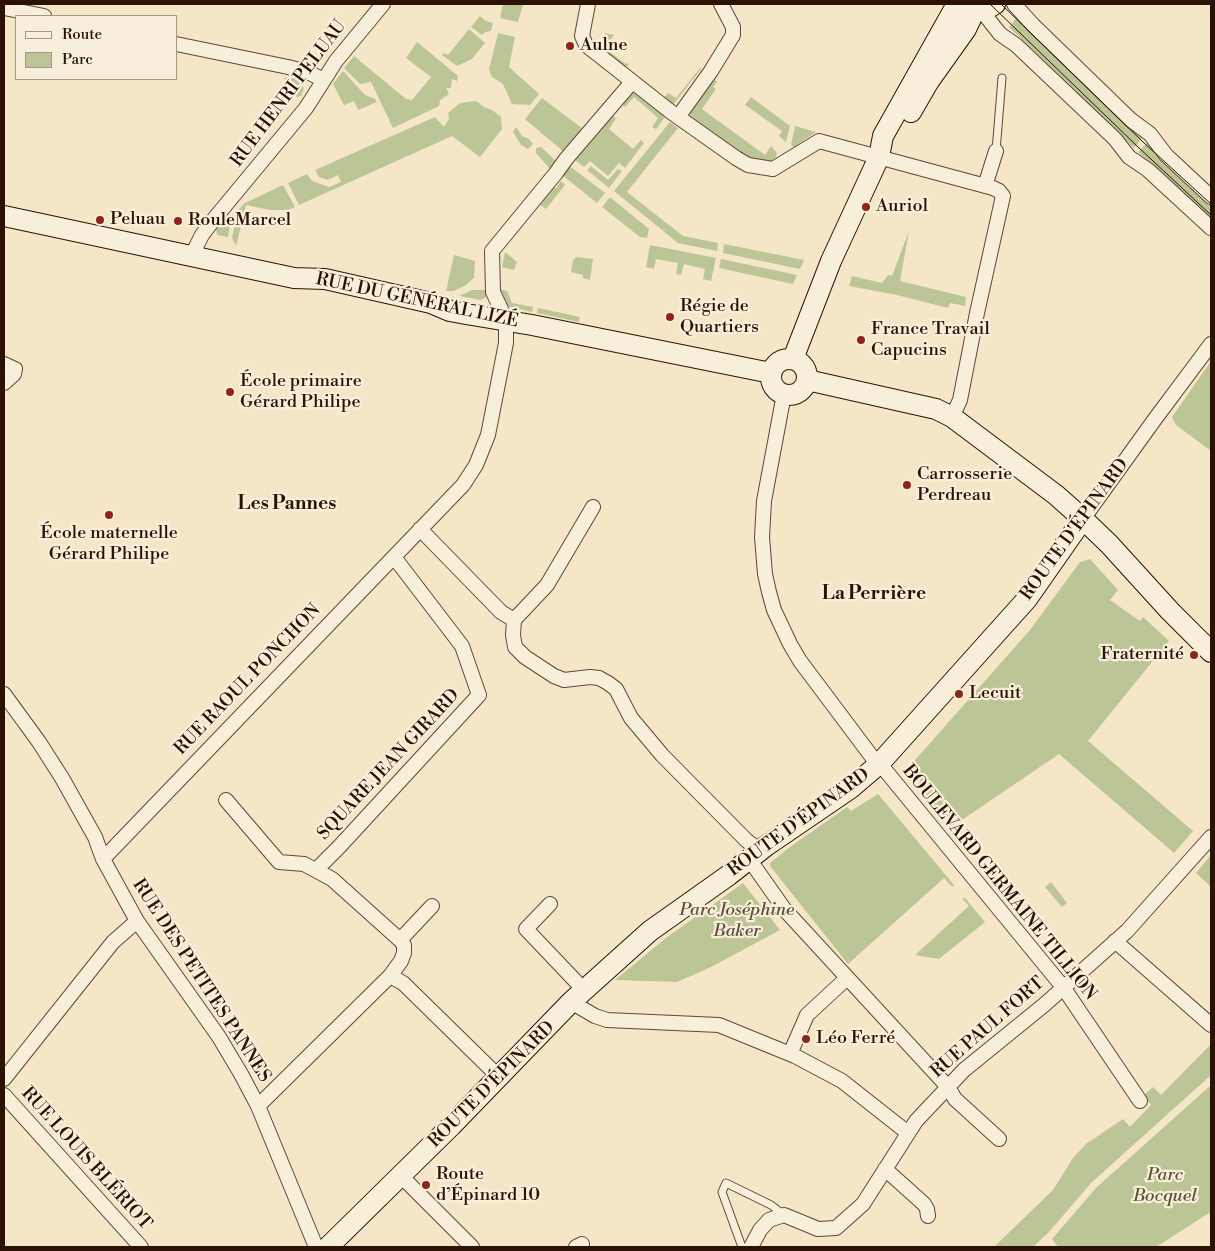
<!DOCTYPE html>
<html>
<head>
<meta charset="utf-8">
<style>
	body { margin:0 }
	#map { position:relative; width:1215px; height:1251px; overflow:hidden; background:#f5e6c8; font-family:"Libre Bodoni",serif }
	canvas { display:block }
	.frame { position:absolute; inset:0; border:5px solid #2c1205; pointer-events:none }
	.legend { position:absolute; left:15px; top:15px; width:162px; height:65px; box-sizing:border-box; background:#f8efdb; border:1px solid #a69785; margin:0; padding:6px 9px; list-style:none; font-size:15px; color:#2c1205 }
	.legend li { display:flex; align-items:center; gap:10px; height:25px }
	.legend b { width:25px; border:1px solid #a69785 }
</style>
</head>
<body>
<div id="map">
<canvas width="1215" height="1251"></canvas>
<div class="frame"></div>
<ul class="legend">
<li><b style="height:6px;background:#f8efdb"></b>Route</li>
<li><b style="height:14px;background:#bbc596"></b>Parc</li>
</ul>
</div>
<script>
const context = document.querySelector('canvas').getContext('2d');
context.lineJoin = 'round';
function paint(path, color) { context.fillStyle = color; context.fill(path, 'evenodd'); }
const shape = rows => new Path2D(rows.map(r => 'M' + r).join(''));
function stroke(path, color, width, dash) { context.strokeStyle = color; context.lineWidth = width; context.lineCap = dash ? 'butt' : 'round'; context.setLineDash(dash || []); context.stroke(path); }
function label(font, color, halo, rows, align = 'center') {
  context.font = font + ' "Libre Bodoni",serif'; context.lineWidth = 4.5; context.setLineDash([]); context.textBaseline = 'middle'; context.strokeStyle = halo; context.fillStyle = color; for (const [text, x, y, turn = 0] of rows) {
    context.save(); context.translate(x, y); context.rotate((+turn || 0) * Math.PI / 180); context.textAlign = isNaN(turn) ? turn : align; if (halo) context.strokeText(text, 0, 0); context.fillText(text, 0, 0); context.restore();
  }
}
const green = shape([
	[503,4,523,4,518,22,500,18],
	[480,16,486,21,493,23,491,31,485,32,482,35,471,27],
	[1018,16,1143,137,1134,148,1009,27],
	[469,29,485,43,472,59,457,66,442,55,444,53,448,55],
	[498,33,515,37,509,67,539,94,530,105,512,104,503,84,492,77,489,70],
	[605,33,614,35,604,48,626,64,627,63,629,64,626,68,593,42,603,43],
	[417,42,458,76,457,81,452,79,451,88,446,88,449,94,440,100,439,106,393,128,371,82,360,84,344,68,354,56,406,99,412,100,431,77,406,58],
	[700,68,701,69,673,105,664,98,668,93,676,98],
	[343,71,365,95,375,99,377,102,358,110,354,101,344,105,333,84],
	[285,77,295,78,304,88,301,96,297,97,284,86],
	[714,79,717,82,713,87,716,89,702,109,765,155,771,146,777,153,776,157,771,161,748,157,690,118,691,110],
	[631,92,634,93,665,117,656,129,652,127,658,118,634,97,625,107,621,103],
	[751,97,790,126,786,142,779,136,782,131,745,105],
	[542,98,583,129,564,152,525,119],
	[476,101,484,107,492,110,501,117,502,129,480,157,452,136,299,205,288,183,307,174,312,181,329,187,341,182,338,175,328,180,319,177,315,170,435,117,444,127,449,119,448,113,460,103],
	[612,115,616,118,609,129,633,149,641,140,644,143,625,168,619,163,608,176,590,161,584,167,574,159],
	[670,122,678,128,627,192,683,236,718,243,717,251,678,243,614,191],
	[795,126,816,132,794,147,791,145],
	[516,127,522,136,529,139,533,144,528,149,521,145,513,132],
	[1148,142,1211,201,1211,220,1138,152],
	[541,147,556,161,550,169,536,153,536,148],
	[568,165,605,193,597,203,561,174],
	[591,166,608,180,618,169,622,171,609,188,587,170],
	[561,181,565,185,546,209,538,203,552,185,556,188],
	[283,185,295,207,288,210,270,210,246,205,236,246,232,238,238,210,245,203],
	[610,197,649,229,647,238,640,237,602,207],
	[224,215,228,215,231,219,228,237,217,235,215,225],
	[909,231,900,281,966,297,965,306,950,303,948,308,897,295,849,286,852,276,882,283,888,275,892,276],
	[724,244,804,260,800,269,723,253],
	[650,245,716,258,711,281,703,279,705,269,684,264,681,275,676,274,678,263,656,259,654,269,646,267],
	[505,252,517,262,514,270,502,267],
	[454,255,475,261,474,278,466,285,454,291,446,291],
	[576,257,593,259,590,280,583,278,583,275,571,272,573,260],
	[721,259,797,275,793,284,719,268],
	[500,289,507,291,512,303,533,307,532,312,507,306,501,298],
	[472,290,488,290,486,297,481,300,459,296],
	[538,308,580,317,579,322,537,313],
	[1211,361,1211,451,1176,425,1172,417],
	[1090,559,1118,590,1110,600,1140,621,1143,617,1169,641,1088,741,1193,831,1174,853,1059,754,953,826,933,806,940,796,933,791,926,796,917,785,921,781,909,767,1030,630,1080,562],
	[878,794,954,885,952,887,944,878,848,964,770,866,770,863,790,847,847,807,851,811],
	[1211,855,1211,887,1196,873],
	[1051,882,1067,903,1062,907,1045,887],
	[743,883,780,930,711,967,677,982,615,980,666,938],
	[962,898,965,898,985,922,939,959,915,955,969,906],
	[1211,1044,1211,1075,1091,1183,1049,1232,1033,1247,994,1247,1053,1190,1073,1158,1086,1144,1123,1119,1130,1127,1151,1105,1144,1095,1153,1087,1161,1095],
	[1211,1085,1211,1217,1209,1213,1156,1247,1058,1247,1052,1239,1096,1188]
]);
const service = shape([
	[996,151,1002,78],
	[742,1247,722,1192,726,1183,771,1205,784,1215]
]);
const minor = shape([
	[588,4,582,36,586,45,671,112,736,158,748,165,773,169,819,141,993,188,999,191,1003,196,977,313,960,400,952,417],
	[1014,4,1033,25,1131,120,1150,134,1166,155,1211,197],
	[4,8,44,16],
	[981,10,1000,34,1016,45,1115,139,1129,157,1148,170,1211,228],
	[176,44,288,67,310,73,323,80],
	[678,117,711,71,733,35,733,27,721,4],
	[985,186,996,151],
	[191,257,202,235,214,219,306,108,336,61,383,4],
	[4,364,15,369,14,374,4,383],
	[784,394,764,501,762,537,765,574,769,592,774,610,790,644,800,661,872,757,885,770,1063,987,1140,1101],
	[1083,519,1155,419,1211,344],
	[420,529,501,612,514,620],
	[514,620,513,635,515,647,525,657,554,676,564,680,590,677,599,678,608,683,616,689,631,718,662,755,746,840,760,851],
	[514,620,547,585,593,507],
	[4,694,39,742,62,778,95,837,103,859,137,921,219,1037,241,1074,258,1106,316,1247],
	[226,800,279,862,304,864,332,879,400,940,432,906],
	[103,859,463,485,476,465,488,435,506,343,506,320,493,292,492,251,556,173,566,159,632,82],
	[749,859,785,910,948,1087,955,1099,999,1139],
	[316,870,339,847,479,695,462,646,394,557],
	[550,904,526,929,585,991],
	[1115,941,1211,1025],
	[390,976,401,961,404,953,404,945,400,940],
	[571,1002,595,1016,607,1020,719,1025,795,1056,842,1081,908,1133],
	[790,1054,807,1015,847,978],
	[4,1079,113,942,137,921],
	[4,1095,141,1247],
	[258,1106,390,976,403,983,499,1077],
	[885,1169,924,1204,927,1209,928,1216],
	[401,1176,472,1247],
	[576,1247,582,1244],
	[751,1247,760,1230,769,1220,784,1215,818,1229,836,1228,863,1204,916,1121,964,1070,1044,1005,1127,931,1211,837]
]);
const secondary = shape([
	[965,5,975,10,981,10,987,9,995,4],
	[911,112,929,81,966,29,975,10],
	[4,216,294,278,325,279,431,303,450,311,466,314,532,325,771,373],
	[793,359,831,261,879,157,883,136,957,4],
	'771 377a18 18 0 1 1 36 0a18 18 0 1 1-36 0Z',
	[807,380,936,409,952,417,1056,495,1083,519,1109,544,1170,611,1211,652],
	[328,1247,451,1126,571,1002,650,931,729,875,766,846,851,788,879,764,1027,599,1083,519]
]);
const tram = shape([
	[990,4,1138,147,1211,215],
	[1001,4,1143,142,1211,204]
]);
const markers = [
	[570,46,5,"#8f2418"],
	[866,207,5,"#8f2418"],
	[100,220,5,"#8f2418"],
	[178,221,5,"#8f2418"],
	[670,317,5,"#8f2418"],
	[861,340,5,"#8f2418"],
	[230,392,5,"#8f2418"],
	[907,485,5,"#8f2418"],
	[109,515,5,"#8f2418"],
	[1194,655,5,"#8f2418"],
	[959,694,5,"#8f2418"],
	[806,1039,5,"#8f2418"],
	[426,1185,5,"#8f2418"]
];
const poiNames = [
	["Aulne",580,46],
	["Auriol",876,207],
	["Peluau",110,220],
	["RouleMarcel",188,221],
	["Régie de",680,307],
	["Quartiers",680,328],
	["France Travail",871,330],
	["Capucins",871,351],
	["École primaire",240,382],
	["Gérard Philipe",240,403],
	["Carrosserie",917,475],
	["Perdreau",917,496],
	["École maternelle",109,534,"center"],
	["Gérard Philipe",109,555,"center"],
	["Fraternité",1184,655,"right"],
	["Lecuit",969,694],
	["Léo Ferré",816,1039],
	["Route",436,1175],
	["d’Épinard 10",436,1196]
];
const streetNames = [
	["RUE HENRI PELUAU",289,94,-53],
	["RUE DU GÉNÉRAL LIZÉ",417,301,12],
	["ROUTE D'ÉPINARD",1075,530,-54],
	["RUE RAOUL PONCHON",248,680,-46],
	["SQUARE JEAN GIRARD",389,765,-47],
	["ROUTE D'ÉPINARD",799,823,-36],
	["BOULEVARD GERMAINE TILLION",999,883,51],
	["RUE DES PETITES PANNES",201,981,57],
	["RUE PAUL FORT",988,1028,-41],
	["ROUTE D'ÉPINARD",492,1085,-45],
	["RUE LOUIS BLÉRIOT",86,1159,48]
];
const parkNames = [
	["Parc Joséphine",737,911],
	["Baker",737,932],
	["Parc",1165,1176],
	["Bocquel",1165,1197]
];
const neighbourhoodNames = [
	["Les Pannes",287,504],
	["La Perrière",874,594]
];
paint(green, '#bbc596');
stroke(service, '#5e4736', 9);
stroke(minor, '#5e4736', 16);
stroke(secondary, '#2c1205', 22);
stroke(service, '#f8efdb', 7);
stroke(minor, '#f8efdb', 14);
stroke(secondary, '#f8efdb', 20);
stroke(tram, '#2c1205', 1);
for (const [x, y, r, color] of markers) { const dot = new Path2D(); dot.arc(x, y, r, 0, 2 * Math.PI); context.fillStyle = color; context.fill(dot); stroke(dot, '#f8efdb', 2); }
label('18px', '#2c1205', '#f8efdb', poiNames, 'left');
label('18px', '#2c1205', '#f8efdb', streetNames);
label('italic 18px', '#5e5138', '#f8efdb', parkNames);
label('bold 19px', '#2c1205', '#f8efdb', neighbourhoodNames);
</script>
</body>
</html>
